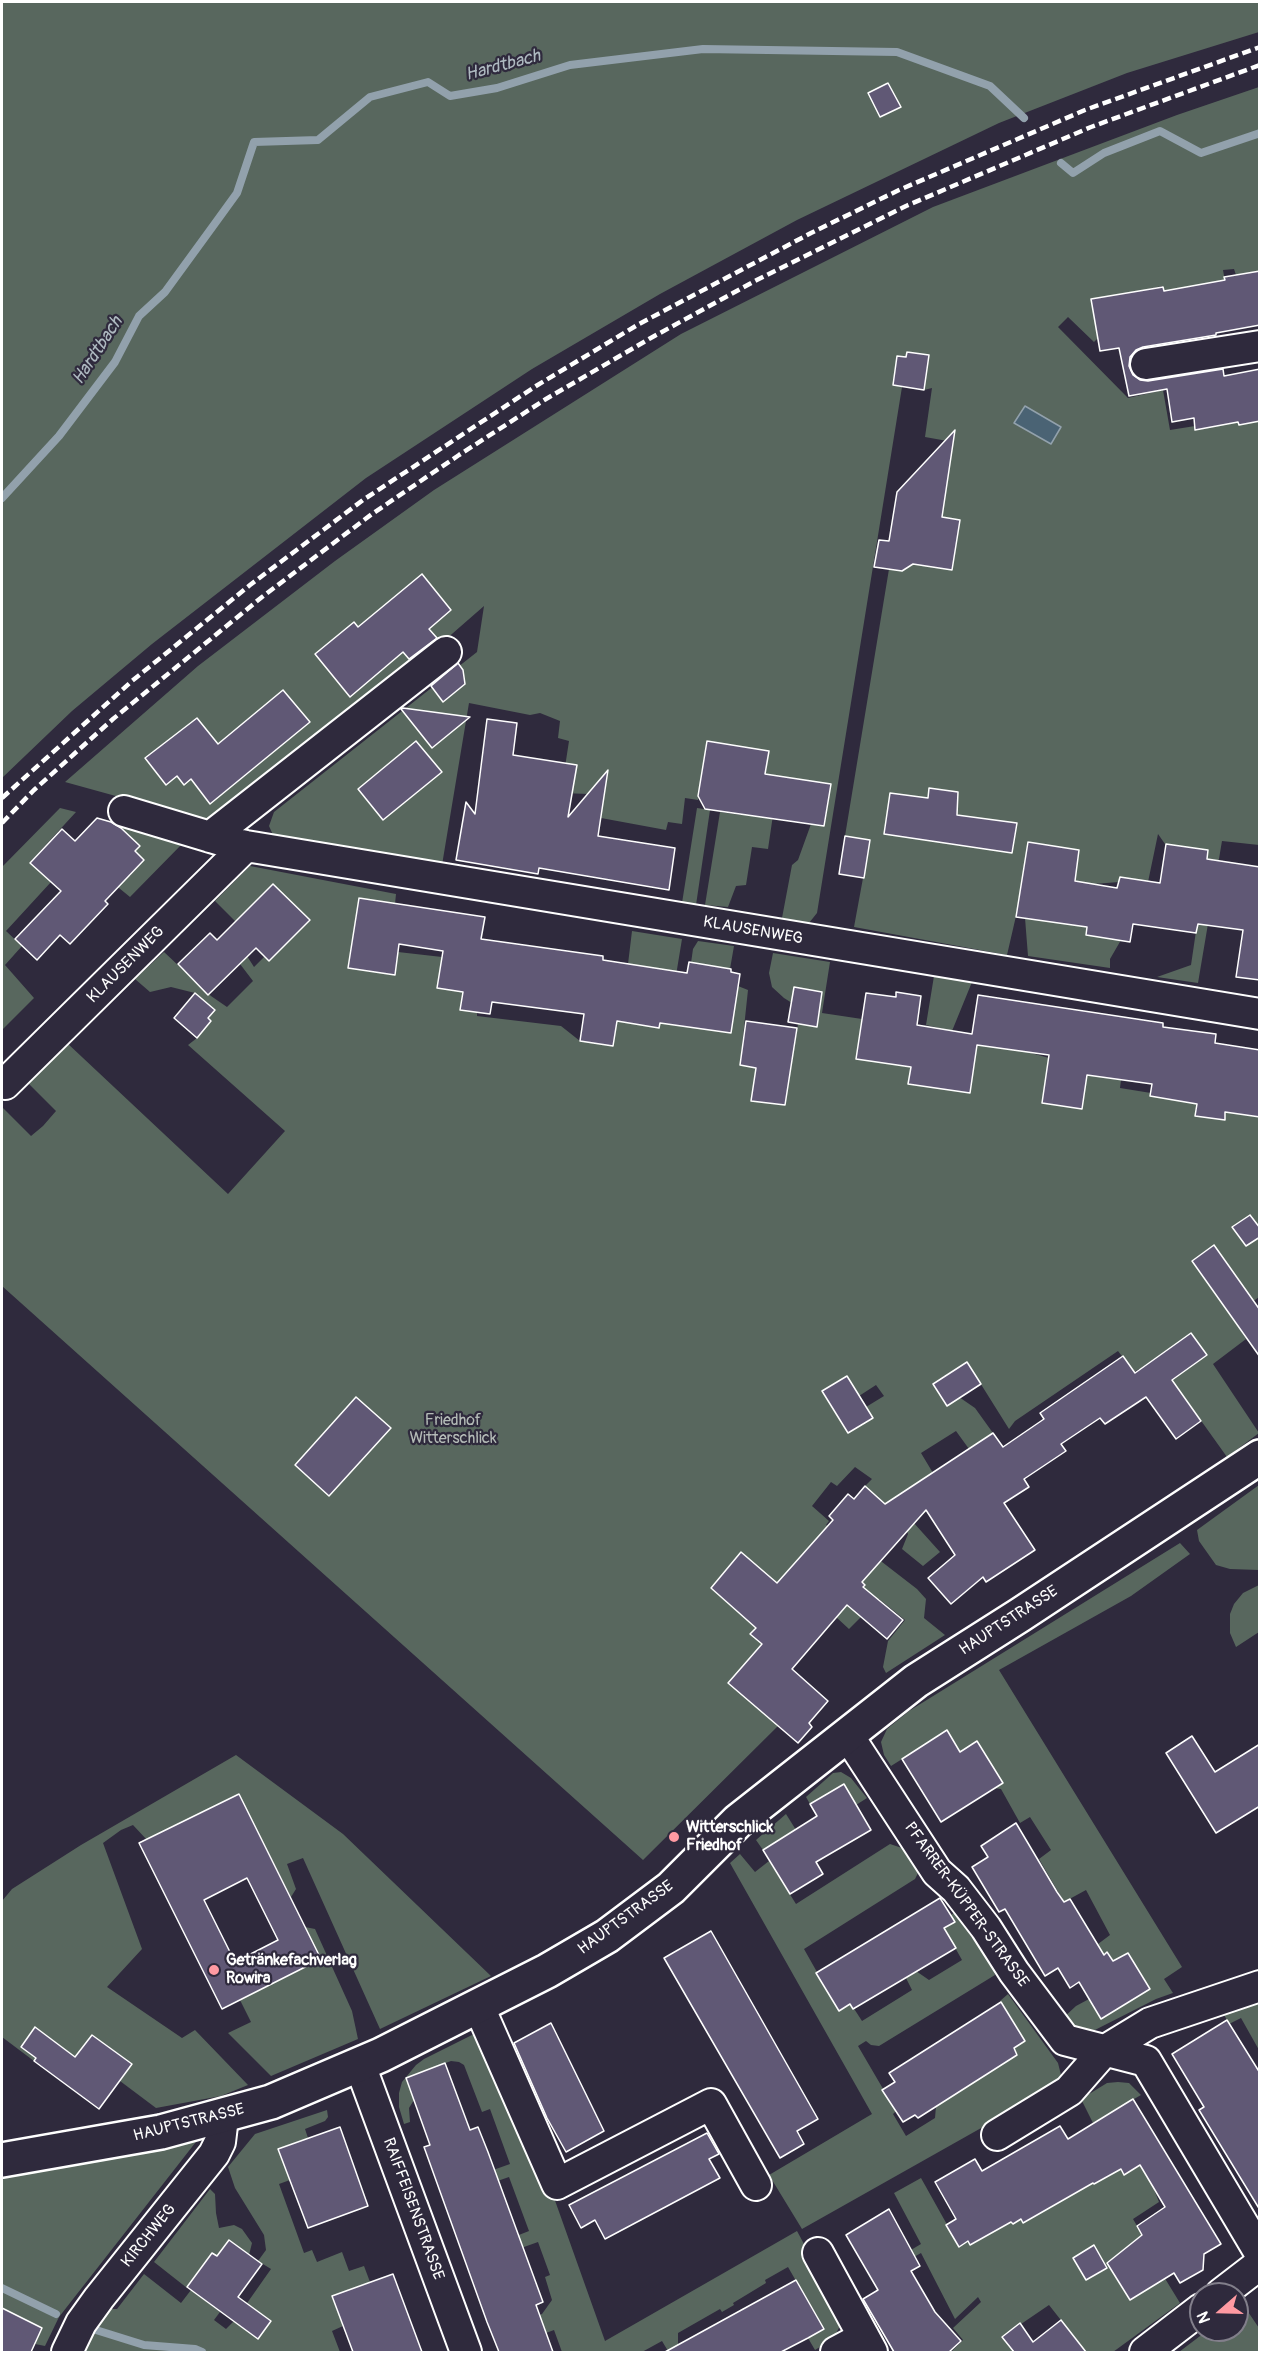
<!DOCTYPE html>
<html>
<head>
<meta charset="utf-8">
<style>
	body { margin:0 }
	#map { position:relative; width:1261px; height:2354px; overflow:hidden; background:#2f2a3d; font-family:Pangolin,sans-serif }
	canvas { display:block }
	.frame { position:absolute; inset:0; border:3px solid #fff; pointer-events:none }
	.north { position:absolute; left:1189px; top:2282px; width:60px; height:60px; box-sizing:border-box; background:#2f2a3d; border:2px solid #827f8b; border-radius:50%; rotate:250deg; font-size:16px; font-weight:700; line-height:24px; text-align:center; color:#fff }
	.north::after { content:''; display:block; margin:auto; width:21px; height:27px; background:#ff9aa2; clip-path:polygon(50% 0,100% 100%,50% 72%,0 100%) }
</style>
</head>
<body>
<div id="map">
<canvas width="1261" height="2354"></canvas>
<div class="frame"></div>
<div class="north">N</div>
</div>
<script>
const context = document.querySelector('canvas').getContext('2d');
context.lineJoin = 'round';
function paint(path, color) { context.fillStyle = color; context.fill(path, 'evenodd'); }
const shape = rows => new Path2D(rows.map(r => 'M' + r).join(''));
function stroke(path, color, width, dash) { context.strokeStyle = color; context.lineWidth = width; context.lineCap = dash ? 'butt' : 'round'; context.setLineDash(dash || []); context.stroke(path); }
function label(font, color, halo, rows, align = 'center') {
  context.font = font + ' Pangolin,sans-serif'; context.lineWidth = 4.5; context.setLineDash([]); context.textBaseline = 'middle'; context.strokeStyle = halo; context.fillStyle = color; for (const [text, x, y, turn = 0] of rows) {
    context.save(); context.translate(x, y); context.rotate((+turn || 0) * Math.PI / 180); context.textAlign = isNaN(turn) ? turn : align; if (halo) context.strokeText(text, 0, 0); context.fillText(text, 0, 0); context.restore();
  }
}
const green = shape([
	[2,2,1259,2,1259,32,1127,73,999,123,797,220,660,294,532,369,366,478,152,644,72,711,2,778],
	[1259,87,1259,271,1236,275,1234,269,1223,270,1230,309,1164,291,1162,286,1149,289,1155,326,1138,291,1092,299,1098,338,1094,342,1068,317,1058,327,1128,398,1163,390,1170,430,1195,426,1196,430,1228,424,1236,409,1239,425,1259,421,1259,845,1222,841,1198,983,1157,977,1191,965,1208,850,1165,844,1158,834,1148,882,1120,877,1119,882,1094,884,1086,934,1121,940,1110,959,1110,968,1028,956,1025,918,1069,924,1079,850,1028,843,1016,916,1007,955,854,927,870,840,845,836,889,569,902,571,913,564,952,570,960,520,942,517,953,442,925,437,932,388,924,390,906,357,897,356,893,385,902,387,817,913,809,923,782,918,792,865,798,860,811,824,824,826,830,784,778,781,768,849,752,847,746,885,736,886,728,907,705,905,720,812,741,815,746,782,764,785,769,751,707,742,698,800,685,798,682,824,668,822,666,830,601,818,589,794,561,793,569,741,558,738,560,721,540,713,530,715,469,703,442,865,273,835,269,826,274,812,477,652,484,606,421,661,215,817,199,819,65,782,198,666,335,561,434,490,681,334,933,207,1177,115],
	[60,808,76,812,30,862,51,882,6,931,22,946,5,965,34,998,2,1030,2,867],
	[697,808,710,810,696,905,682,903],
	[116,823,183,843,130,897,108,879,130,876,144,860,135,851,139,846],
	[250,866,396,894,395,904,359,898,348,968,395,975,398,952,442,957,463,992,461,1010,477,1012,477,1016,561,1026,580,1041,613,1046,617,1021,659,1027,668,970,628,964,632,931,682,939,668,1024,725,1032,730,1003,738,986,748,990,740,1065,756,1068,752,1101,785,1105,798,1024,817,1026,822,992,794,988,792,1003,784,998,772,987,769,973,773,953,830,962,822,1013,862,1019,915,1041,909,1084,970,1093,978,1038,1049,1058,1042,1102,1087,1075,1121,1080,1120,1088,1151,1093,1199,1090,1195,1115,1225,1119,1225,1112,1259,1117,1259,1297,1232,1317,1246,1339,1213,1364,1259,1433,1227,1457,1172,1380,1142,1371,1139,1369,1134,1372,1118,1351,1015,1421,1009,1429,967,1362,933,1383,945,1404,959,1397,975,1408,993,1433,969,1449,956,1431,921,1453,933,1473,927,1511,913,1522,940,1552,923,1566,902,1549,908,1534,903,1521,865,1486,872,1479,855,1467,837,1486,831,1482,812,1506,829,1521,826,1525,873,1555,917,1589,926,1599,924,1618,945,1635,886,1673,883,1667,888,1641,905,1620,879,1599,849,1629,836,1617,865,1584,815,1541,777,1583,741,1552,711,1588,756,1628,751,1634,798,1676,778,1726,643,1860,2,1286,2,1107,31,1136,43,1126,56,1111,26,1081,66,1042,228,1194,285,1131,188,1045,197,1038,214,1010,195,993,171,987,150,992,135,979,164,952,211,996,227,1007,253,981,240,964,247,956,254,967,264,957,269,961,309,920,236,922,215,901],
	[847,1376,859,1396,876,1385,884,1396,866,1407,872,1418,848,1433,822,1391],
	[698,941,734,946,730,969,691,963,693,949],
	[934,976,972,982,952,1031,926,1025],
	[1259,1485,1259,1570,1230,1569,1216,1565,1199,1541,1197,1530],
	[1180,1543,1190,1554,1131,1596,999,1670,1182,1967,1164,1979,1173,1993,1156,1999,1087,2034,1073,2029,1062,2019,1076,2006,1089,1999,1101,2019,1150,1989,1128,1953,1113,1961,1107,1952,1098,1958,1098,1944,1110,1935,1086,1890,1064,1902,1039,1859,1051,1850,1030,1817,1020,1823,1001,1789,994,1788,976,1742,960,1752,947,1731,891,1766,884,1755,881,1742,887,1729,909,1711],
	[1259,1585,1259,1632,1236,1647,1230,1633,1230,1614,1234,1604,1243,1593],
	[236,1755,343,1834,491,1976,380,2029,303,1858,287,1864,296,1889,291,1897,239,1794,147,1840,133,1825,121,1830,103,1843,142,1949,107,1987,182,2038,195,2030,248,2085,221,2096,156,2108,120,2081,132,2064,92,2035,75,2057,35,2027,21,2047,36,2058,34,2061,2,2037,2,1901,12,1889,81,1845],
	[841,1772,851,1778,867,1798,856,1805,844,1784,810,1804,806,1797,833,1773],
	[786,1814,796,1830,763,1850,756,1840],
	[890,1844,905,1849,918,1873,915,1879,804,1949,839,2011,851,2004,862,2021,912,1990,905,1976,916,1971,929,1980,962,1960,944,1928,955,1922,951,1915,955,1912,993,1968,995,1975,879,2046,871,2045,866,2041,858,2046,896,2111,893,2114,906,2136,935,2118,936,2106,1017,2055,1014,2048,1025,2041,1000,2001,1008,1994,1058,2063,1061,2075,1061,2083,802,2229,769,2175,872,2114,730,1863,740,1854,755,1872,769,1861,796,1904],
	[305,1927,315,1929,352,2011,358,2039,271,2076,228,2033,251,2022,240,2000,321,1959],
	[1259,1998,1259,2050,1241,2018,1229,2024,1221,2009],
	[484,2029,542,2164,605,2341,797,2231,839,2309,840,2326,833,2339,815,2350,808,2338,823,2328,788,2267,765,2280,766,2283,733,2303,734,2305,722,2312,720,2309,678,2333,678,2345,668,2351,662,2341,642,2352,562,2352,554,2330,546,2333,502,2328,542,2314,552,2300,545,2277,550,2275,538,2242,510,2252,506,2240,529,2231,509,2177,483,2186,479,2175,510,2164,490,2109,482,2112,464,2065,459,2062,451,2061,406,2078,414,2100,409,2108,410,2122,404,2124,399,2107,399,2093,402,2082,416,2065,424,2059],
	[1118,2082,1129,2083,1141,2095,1093,2123,1081,2099,1107,2083],
	[327,2110,328,2117,325,2121,305,2129,308,2138,278,2149,290,2180,279,2184,304,2253,312,2250,317,2262,342,2252,349,2271,364,2266,370,2282,332,2296,343,2326,332,2331,340,2352,80,2352,106,2309,117,2309,144,2274,181,2303,191,2290,220,2312,214,2320,226,2329,234,2321,258,2339,271,2321,245,2306,271,2269,258,2261,266,2250,264,2235,235,2188,228,2167,255,2134],
	[199,2138,59,2317,45,2346,35,2344,42,2328,2,2308,2,2178],
	[1109,2149,1124,2175,1143,2164,1156,2185,1153,2187,1159,2202,1133,2219,1152,2251,1150,2254,1180,2303,1113,2352,1086,2352,1049,2305,1002,2337,1014,2352,951,2352,963,2340,953,2328,981,2302,978,2297,955,2319,921,2253,898,2266,894,2260,921,2244,894,2193,921,2178,959,2246,968,2241,971,2245,1011,2222,1013,2224,1021,2219,1023,2222,1093,2183,1094,2184,1111,2175],
	[210,2189,215,2194,216,2213,219,2228,234,2225,242,2229,252,2243,249,2255,217,2256,212,2253,187,2288,154,2262],
	[1242,2303,1259,2328,1259,2352,1179,2352,1208,2330,1237,2330,1237,2308]
]);
const water = shape([
	[1025,406,1061,427,1051,444,1014,423,1025,406]
]);
const stream = shape([
	[1061,163,1073,173,1104,153,1160,131,1201,153,1260,133],
	[2,498,59,436,115,362,139,316,165,292,216,222,237,193,254,142,318,140,370,97,428,82,450,96,497,88,570,65,703,49,897,52,990,86,1024,118],
	[2,2288,56,2314],
	[96,2330,144,2345,195,2349,202,2352]
]);
const building = shape([
	[888,83,901,107,880,117,868,93,888,83],
	[1260,271,1260,325,1216,333,1216,335,1143,347,1136,350,1130,357,1129,366,1133,375,1140,380,1148,381,1223,369,1224,376,1260,369,1260,421,1239,425,1238,422,1195,430,1194,418,1172,422,1167,389,1129,396,1119,348,1100,351,1091,299,1163,287,1164,291,1225,280,1224,277,1260,271],
	[907,352,929,355,924,390,893,385,897,356,906,357,907,352],
	[955,430,942,517,960,520,952,570,913,564,902,571,874,567,879,540,889,541,897,492,955,430],
	[422,574,451,610,429,629,437,638,409,659,403,652,350,697,315,654,354,622,358,627,422,574],
	[458,663,463,670,465,684,443,702,431,686,458,663],
	[283,690,310,722,210,804,191,779,184,785,177,776,166,785,145,758,197,718,218,744,283,690],
	[403,708,470,717,432,748,401,709,403,708],
	[487,719,517,723,513,755,577,765,568,817,608,770,598,836,675,848,669,890,539,868,538,874,456,860,466,802,475,814,487,719],
	[416,741,442,772,383,820,358,789,416,741],
	[707,741,769,751,765,774,831,784,824,826,705,809,698,796,707,741],
	[929,788,958,792,957,815,1017,823,1012,853,884,834,890,793,928,798,929,788],
	[97,818,111,822,121,828,140,846,135,851,144,860,105,901,108,904,70,944,60,935,37,960,15,939,61,891,30,863,62,829,75,841,97,818],
	[845,836,870,840,864,878,839,874,845,836],
	[1028,842,1079,850,1075,881,1117,888,1120,877,1160,883,1166,844,1208,850,1207,859,1260,867,1260,980,1236,977,1243,930,1198,924,1196,933,1133,924,1130,942,1086,935,1087,927,1016,917,1028,842],
	[273,884,310,920,269,961,256,948,208,995,178,964,210,933,217,940,273,884],
	[359,898,485,917,481,939,603,956,603,960,687,973,689,962,731,969,731,972,740,974,731,1033,660,1023,659,1028,617,1021,613,1046,580,1041,584,1014,492,1002,490,1014,460,1010,463,992,437,988,443,951,399,944,395,975,348,968,359,898],
	[794,987,822,992,817,1027,788,1022,794,987],
	[896,992,921,996,917,1025,972,1034,978,995,1163,1023,1163,1027,1216,1034,1215,1043,1260,1050,1260,1117,1225,1112,1225,1120,1195,1116,1197,1104,1150,1096,1152,1084,1087,1075,1082,1109,1042,1103,1049,1055,977,1045,970,1093,908,1084,911,1067,856,1059,866,993,896,997,896,992],
	[195,993,215,1010,208,1018,211,1021,197,1038,174,1018,195,993],
	[746,1021,797,1028,785,1105,751,1101,756,1068,740,1065,746,1021],
	[1250,1215,1260,1228,1260,1237,1246,1246,1232,1227,1250,1215],
	[1214,1245,1260,1310,1260,1357,1192,1261,1214,1245],
	[1191,1333,1207,1355,1172,1380,1201,1421,1176,1439,1146,1397,1105,1424,1100,1418,1061,1444,1066,1451,1024,1479,1029,1487,1004,1503,1035,1550,986,1582,983,1577,951,1604,928,1578,955,1555,926,1510,862,1582,865,1585,863,1587,903,1620,887,1639,847,1605,792,1669,828,1701,809,1723,812,1727,798,1743,728,1683,762,1644,750,1634,756,1628,711,1588,741,1552,777,1583,833,1520,829,1516,848,1494,854,1499,865,1486,885,1504,993,1433,1003,1447,1044,1419,1040,1413,1123,1356,1135,1373,1191,1333],
	[967,1362,981,1384,947,1406,933,1384,967,1362],
	[847,1376,873,1418,848,1433,822,1391,847,1376],
	[356,1397,391,1428,329,1496,295,1465,356,1397],
	[947,1730,960,1752,977,1741,1003,1783,941,1822,902,1759,947,1730],
	[1192,1736,1215,1772,1260,1744,1260,1806,1216,1833,1166,1753,1192,1736],
	[844,1784,871,1830,816,1862,823,1874,790,1894,763,1850,817,1816,810,1804,844,1784],
	[239,1794,321,1959,222,2009,139,1843,239,1794],
	[247,1878,278,1940,235,1962,204,1900,247,1878],
	[1016,1823,1057,1892,1064,1902,1070,1899,1104,1955,1107,1952,1113,1961,1128,1953,1150,1989,1101,2019,1079,1982,1070,1988,1058,1968,1045,1976,1005,1909,999,1912,972,1867,988,1857,981,1846,1016,1823],
	[940,1898,955,1922,944,1928,956,1948,853,2009,850,2004,839,2011,816,1973,940,1898],
	[711,1931,818,2119,797,2131,804,2144,780,2158,664,1958,711,1931],
	[1001,2002,1025,2041,1014,2048,1017,2055,918,2118,915,2115,903,2122,882,2090,895,2082,889,2073,1001,2002],
	[1227,2020,1260,2073,1260,2210,1199,2110,1204,2107,1172,2054,1227,2020],
	[551,2023,604,2131,566,2152,547,2118,514,2043,551,2023],
	[35,2027,75,2057,92,2035,132,2064,99,2109,34,2061,36,2058,21,2047,35,2027],
	[445,2063,470,2130,478,2127,488,2152,543,2302,536,2305,553,2352,499,2352,487,2322,424,2147,430,2145,406,2078,445,2063],
	[1133,2099,1221,2244,1204,2254,1203,2270,1180,2283,1174,2273,1130,2300,1107,2263,1142,2235,1137,2226,1165,2207,1140,2165,1124,2175,1121,2169,1094,2184,1093,2183,1023,2223,1021,2219,1013,2224,1011,2222,970,2245,968,2241,959,2247,946,2225,956,2219,935,2182,975,2159,982,2171,1060,2126,1068,2139,1133,2099],
	[340,2127,368,2206,308,2228,278,2149,340,2127],
	[707,2133,719,2154,709,2159,720,2178,605,2239,595,2220,581,2228,569,2205,707,2133],
	[889,2209,920,2266,911,2271,935,2312,961,2341,949,2352,894,2352,863,2299,878,2290,846,2235,889,2209],
	[229,2240,262,2264,238,2297,271,2321,258,2339,187,2287,212,2253,217,2256,229,2240],
	[1094,2245,1107,2268,1086,2280,1073,2258,1094,2245],
	[393,2274,422,2352,353,2352,332,2296,393,2274],
	[796,2280,824,2329,808,2338,781,2352,665,2352,796,2280],
	[2,2308,42,2328,31,2352,2,2352,2,2308],
	[1061,2320,1086,2352,1014,2352,1002,2337,1020,2323,1033,2342,1061,2320]
]);
const street = shape([
	[1146,364,1260,346],
	[124,811,227,842,246,846,1260,1014],
	[210,837,446,652],
	[5,1084,246,846],
	[847,1734,937,1872,956,1889,986,1928,1014,1972,1065,2040,1146,2061,1260,2253],
	[479,2007,557,2184,711,2104,756,2185],
	[360,2065,466,2352],
	[997,2135,1069,2091,1104,2051,1150,2023,1260,1986],
	[818,2253,872,2352],
	[1221,2294,1260,2264],
	[67,2352,81,2323,99,2298,214,2154,220,2142,223,2117],
	[836,2352,864,2337],
	[1145,2352,1201,2309]
]);
const secondary = shape([
	[2,2160,161,2132,271,2102,381,2055,547,1971,607,1936,671,1888,738,1821,916,1681,1020,1615,1260,1457]
]);
const rail = shape([
	[2,798,132,681,250,585,363,500,536,386,639,324,811,233,899,190,1085,110,1260,47],
	[2,823,34,790,113,719,262,597,372,514,459,455,546,399,649,339,755,281,906,206,1091,127,1260,65]
]);
const markers = [
	[674,1837,6,"#ff9aa2"],
	[214,1970,6,"#ff9aa2"]
];
const streetNames = [
	["KLAUSENWEG",753,931,10],
	["KLAUSENWEG",126,965,-45],
	["HAUPTSTRASSE",1009,1621,-33],
	["PFARRER-KÜPPER-STRASSE",966,1905,54],
	["HAUPTSTRASSE",626,1918,-36],
	["HAUPTSTRASSE",189,2123,-14],
	["RAIFFEISENSTRASSE",413,2209,70],
	["KIRCHWEG",149,2236,-51]
];
const parkNames = [
	["Friedhof",453,1421],
	["Witterschlick",453,1439]
];
const poiNames = [
	["Witterschlick",686,1828],
	["Friedhof",686,1846],
	["Getränkefachverlag",226,1961],
	["Rowira",226,1979]
];
const waterNames = [
	["Hardtbach",503,66,-15],
	["Hardtbach",98,351,-57]
];
paint(green, '#58675e');
paint(water, '#4a6374');
stroke(water, '#92a1ac', 1.5);
stroke(stream, '#92a1ac', 8);
paint(building, '#605875');
stroke(building, '#fff', 1.5);
stroke(street, '#fff', 34);
stroke(secondary, '#fff', 38);
stroke(street, '#2f2a3d', 30);
stroke(secondary, '#2f2a3d', 33);
stroke(rail, '#fff', 4.5, [9, 4.5]);
for (const [x, y, r, color] of markers) { const dot = new Path2D(); dot.arc(x, y, r, 0, 2 * Math.PI); context.fillStyle = color; context.fill(dot); stroke(dot, '#2f2a3d', 2); }
label('16px', '#fff', '#2f2a3d', streetNames);
label('16px', '#b4bbb7', '#2f2a3d', parkNames);
label('bold 16px', '#fff', '#2f2a3d', poiNames, 'left');
label('italic 18px', '#aeb9c0', '#2f2a3d', waterNames);
</script>
</body>
</html>
